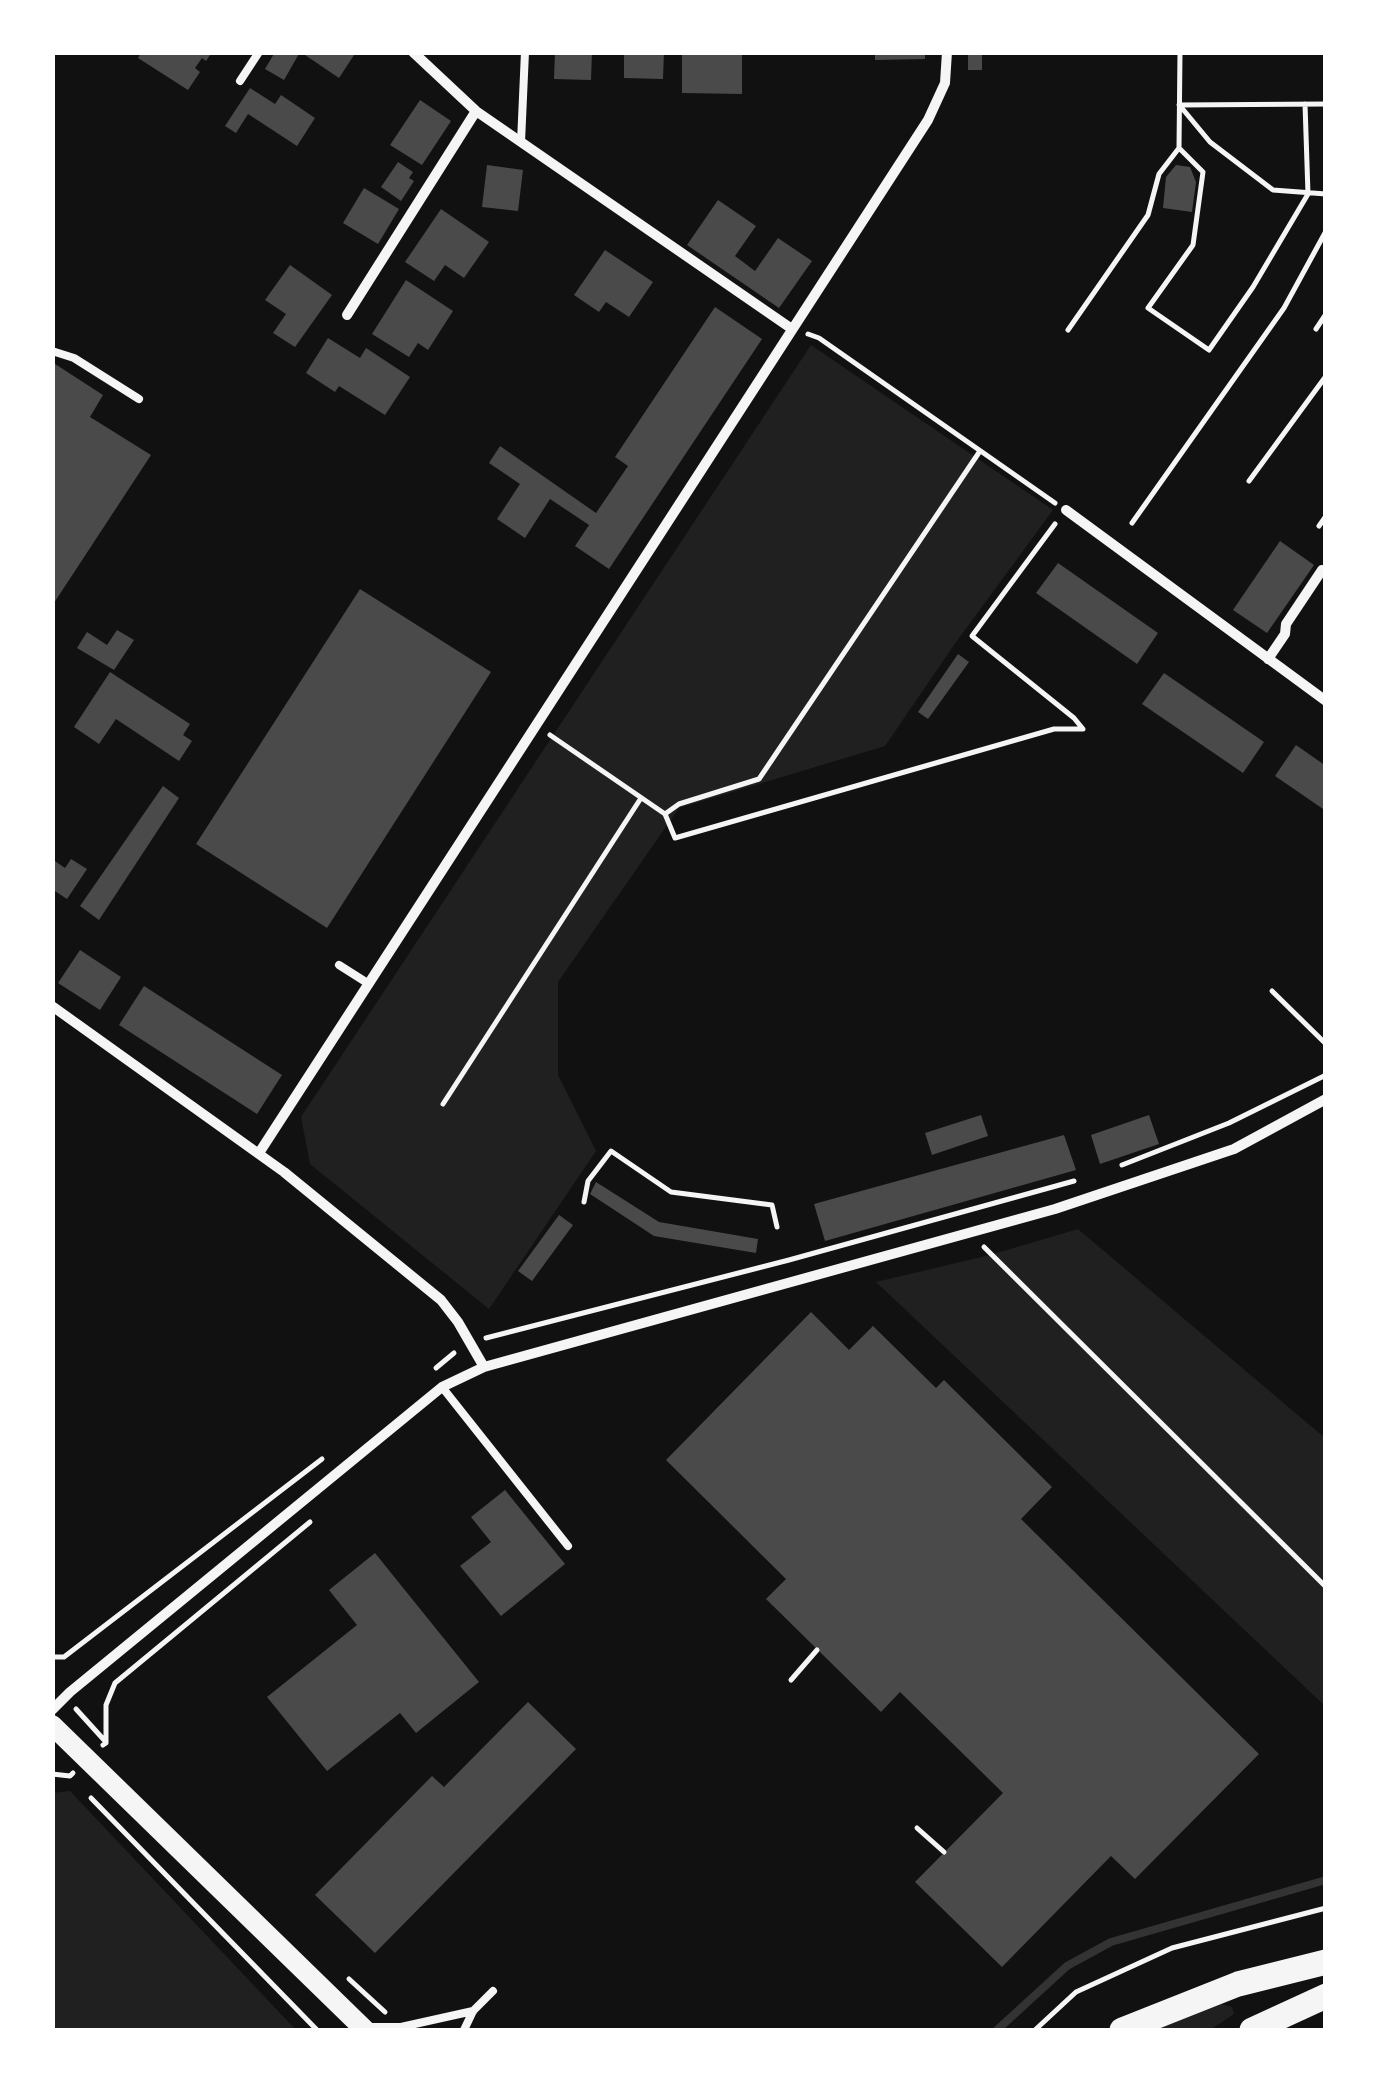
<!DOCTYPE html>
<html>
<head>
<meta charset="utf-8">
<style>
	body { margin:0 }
	#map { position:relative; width:1378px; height:2083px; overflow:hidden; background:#111; font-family:"Public Sans",sans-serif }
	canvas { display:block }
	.frame { position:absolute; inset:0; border:55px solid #fff; pointer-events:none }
</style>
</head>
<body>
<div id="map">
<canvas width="1378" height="2083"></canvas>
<div class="frame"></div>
</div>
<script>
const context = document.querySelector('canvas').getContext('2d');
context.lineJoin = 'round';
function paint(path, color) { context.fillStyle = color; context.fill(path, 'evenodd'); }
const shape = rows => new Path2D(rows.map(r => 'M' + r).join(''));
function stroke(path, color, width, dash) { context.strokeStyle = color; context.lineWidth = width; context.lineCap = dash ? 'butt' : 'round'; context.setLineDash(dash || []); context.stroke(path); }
const green = shape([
	[811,345,1053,510,954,645,885,746,679,808,558,982,558,1075,596,1151,489,1309,310,1164,301,1117],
	[1078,1229,1325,1438,1325,1706,876,1282,990,1255],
	[70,1791,296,2030,53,2030,53,1793],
	[1222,2004,1232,2007,1234,2014,1210,2030,1152,2030]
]);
const stream = shape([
	[997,2030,1067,1966,1111,1942,1326,1880]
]);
const building = shape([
	[141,52,212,52,206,61,202,58,195,68,200,72,188,90,138,58],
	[275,52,300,52,284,80,265,69],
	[306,52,356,52,339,78,305,55],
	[555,52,592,52,591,80,554,79],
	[624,52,664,52,663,79,624,78],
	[682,52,742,52,742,94,682,93],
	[875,52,925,52,925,59,875,60],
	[968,52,982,52,982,70,968,70],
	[250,88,275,104,281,95,315,118,297,146,248,114,236,133,225,126],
	[420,100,451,121,422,165,390,145],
	[398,162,413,172,409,178,414,181,401,201,381,187],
	[487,165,523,170,518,211,482,207],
	[1176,165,1190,167,1196,182,1192,212,1163,208,1166,177],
	[364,188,399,209,378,244,343,223],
	[718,200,756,226,735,256,755,271,778,238,812,261,779,308,687,245],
	[441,209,489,242,464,278,445,265,434,281,405,262],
	[605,250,653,282,629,317,606,302,599,312,574,295],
	[290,265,332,295,295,347,273,333,286,314,265,300],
	[406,280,453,311,428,350,418,343,409,357,372,334],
	[715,307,762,339,609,569,575,546,589,525,550,499,525,538,497,519,520,484,489,463,500,446,596,513,628,466,615,457],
	[328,338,360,358,366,348,410,377,385,415,339,386,335,392,306,373],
	[52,362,103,395,90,417,151,455,52,606],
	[1280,541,1314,565,1267,633,1233,610],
	[1058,563,1158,633,1137,664,1036,593],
	[360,589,491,672,327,928,196,844],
	[117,630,134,640,114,670,77,648,87,632,107,645],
	[958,654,969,662,928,719,918,712],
	[110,672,190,724,183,735,192,741,179,761,116,719,99,744,74,727],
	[1164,673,1264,742,1243,773,1142,704],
	[1296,745,1326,766,1326,811,1275,776],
	[163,786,179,798,99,920,80,906],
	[52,859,65,868,71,859,87,869,67,899,52,889],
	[80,950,121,977,100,1010,58,983],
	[144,986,282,1075,257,1114,119,1025],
	[981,1115,988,1136,932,1155,925,1133],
	[1149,1115,1159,1144,1100,1164,1091,1135],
	[1064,1135,1076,1170,825,1241,814,1204],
	[596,1182,659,1222,758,1239,756,1253,654,1236,590,1194],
	[559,1215,573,1225,532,1281,518,1271],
	[811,1312,849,1350,873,1326,936,1388,944,1380,1052,1487,1021,1519,1259,1754,1135,1879,1111,1856,1002,1967,915,1882,1003,1793,900,1692,881,1712,766,1599,786,1579,666,1460],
	[505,1490,565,1564,501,1616,460,1566,491,1542,471,1517],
	[375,1553,479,1682,416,1733,400,1713,327,1771,267,1697,357,1625,329,1590],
	[528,1702,576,1749,375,1953,315,1895,432,1776,444,1787]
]);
const path = shape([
	[1179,105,1326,104],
	[1181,107,1210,142,1273,190,1326,194],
	[1179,148,1203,172,1193,245,1148,308,1209,350,1253,287,1308,194,1305,104],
	[1316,329,1326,314],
	[1068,330,1148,215,1159,174,1179,148,1180,52],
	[808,334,819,338,1055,503],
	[1249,481,1326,376],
	[1132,523,1284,308,1326,231],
	[1319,526,1326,516],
	[550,735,665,814,675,838,1054,729,1083,729,1074,718,972,636,1055,524],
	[665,814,679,804,759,779,980,451],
	[1272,991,1326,1044],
	[443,1104,641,798],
	[1122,1165,1229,1123,1326,1075],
	[584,1202,588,1181,611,1151,671,1192,772,1205,777,1227],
	[984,1247,1326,1587],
	[486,1338,789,1260,1074,1181],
	[436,1368,454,1353],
	[52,1657,64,1657,322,1459],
	[791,1680,817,1650],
	[76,1709,105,1741],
	[103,1745,106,1743,106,1705,115,1683,310,1522],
	[52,1774,70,1776,73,1773],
	[91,1798,317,2030],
	[917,1828,944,1852],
	[349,1979,385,2012],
	[1035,2030,1076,1992,1172,1948,1326,1908]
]);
const service = shape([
	[240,81,259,52],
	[521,142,525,52],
	[52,351,74,358,139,399],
	[339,965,369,984],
	[442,1387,568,1546],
	[365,2027,401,2027,473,2011],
	[464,2030,473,2011,493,1991]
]);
const minor = shape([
	[413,52,476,111,792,329],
	[347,315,476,111],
	[1066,510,1326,701],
	[1268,659,1285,634,1286,624,1322,570],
	[52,1006,284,1172,441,1300,458,1322,484,1367],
	[259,1153,928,120,945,83,947,52],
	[52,1710,70,1692,442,1387,484,1367,1055,1209,1234,1149,1326,1099]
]);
const secondary = shape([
	[52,1725,365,2030]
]);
const trunk = shape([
	[1122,2030,1238,1984,1326,1962],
	[1252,2030,1326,1996]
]);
paint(green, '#202020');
stroke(stream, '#333', 8);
paint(building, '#4a4a4a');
stroke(path, '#f5f5f5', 5);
stroke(service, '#f5f5f5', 8);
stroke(minor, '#f5f5f5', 10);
stroke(secondary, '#f5f5f5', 20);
stroke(trunk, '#f5f5f5', 25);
</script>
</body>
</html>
